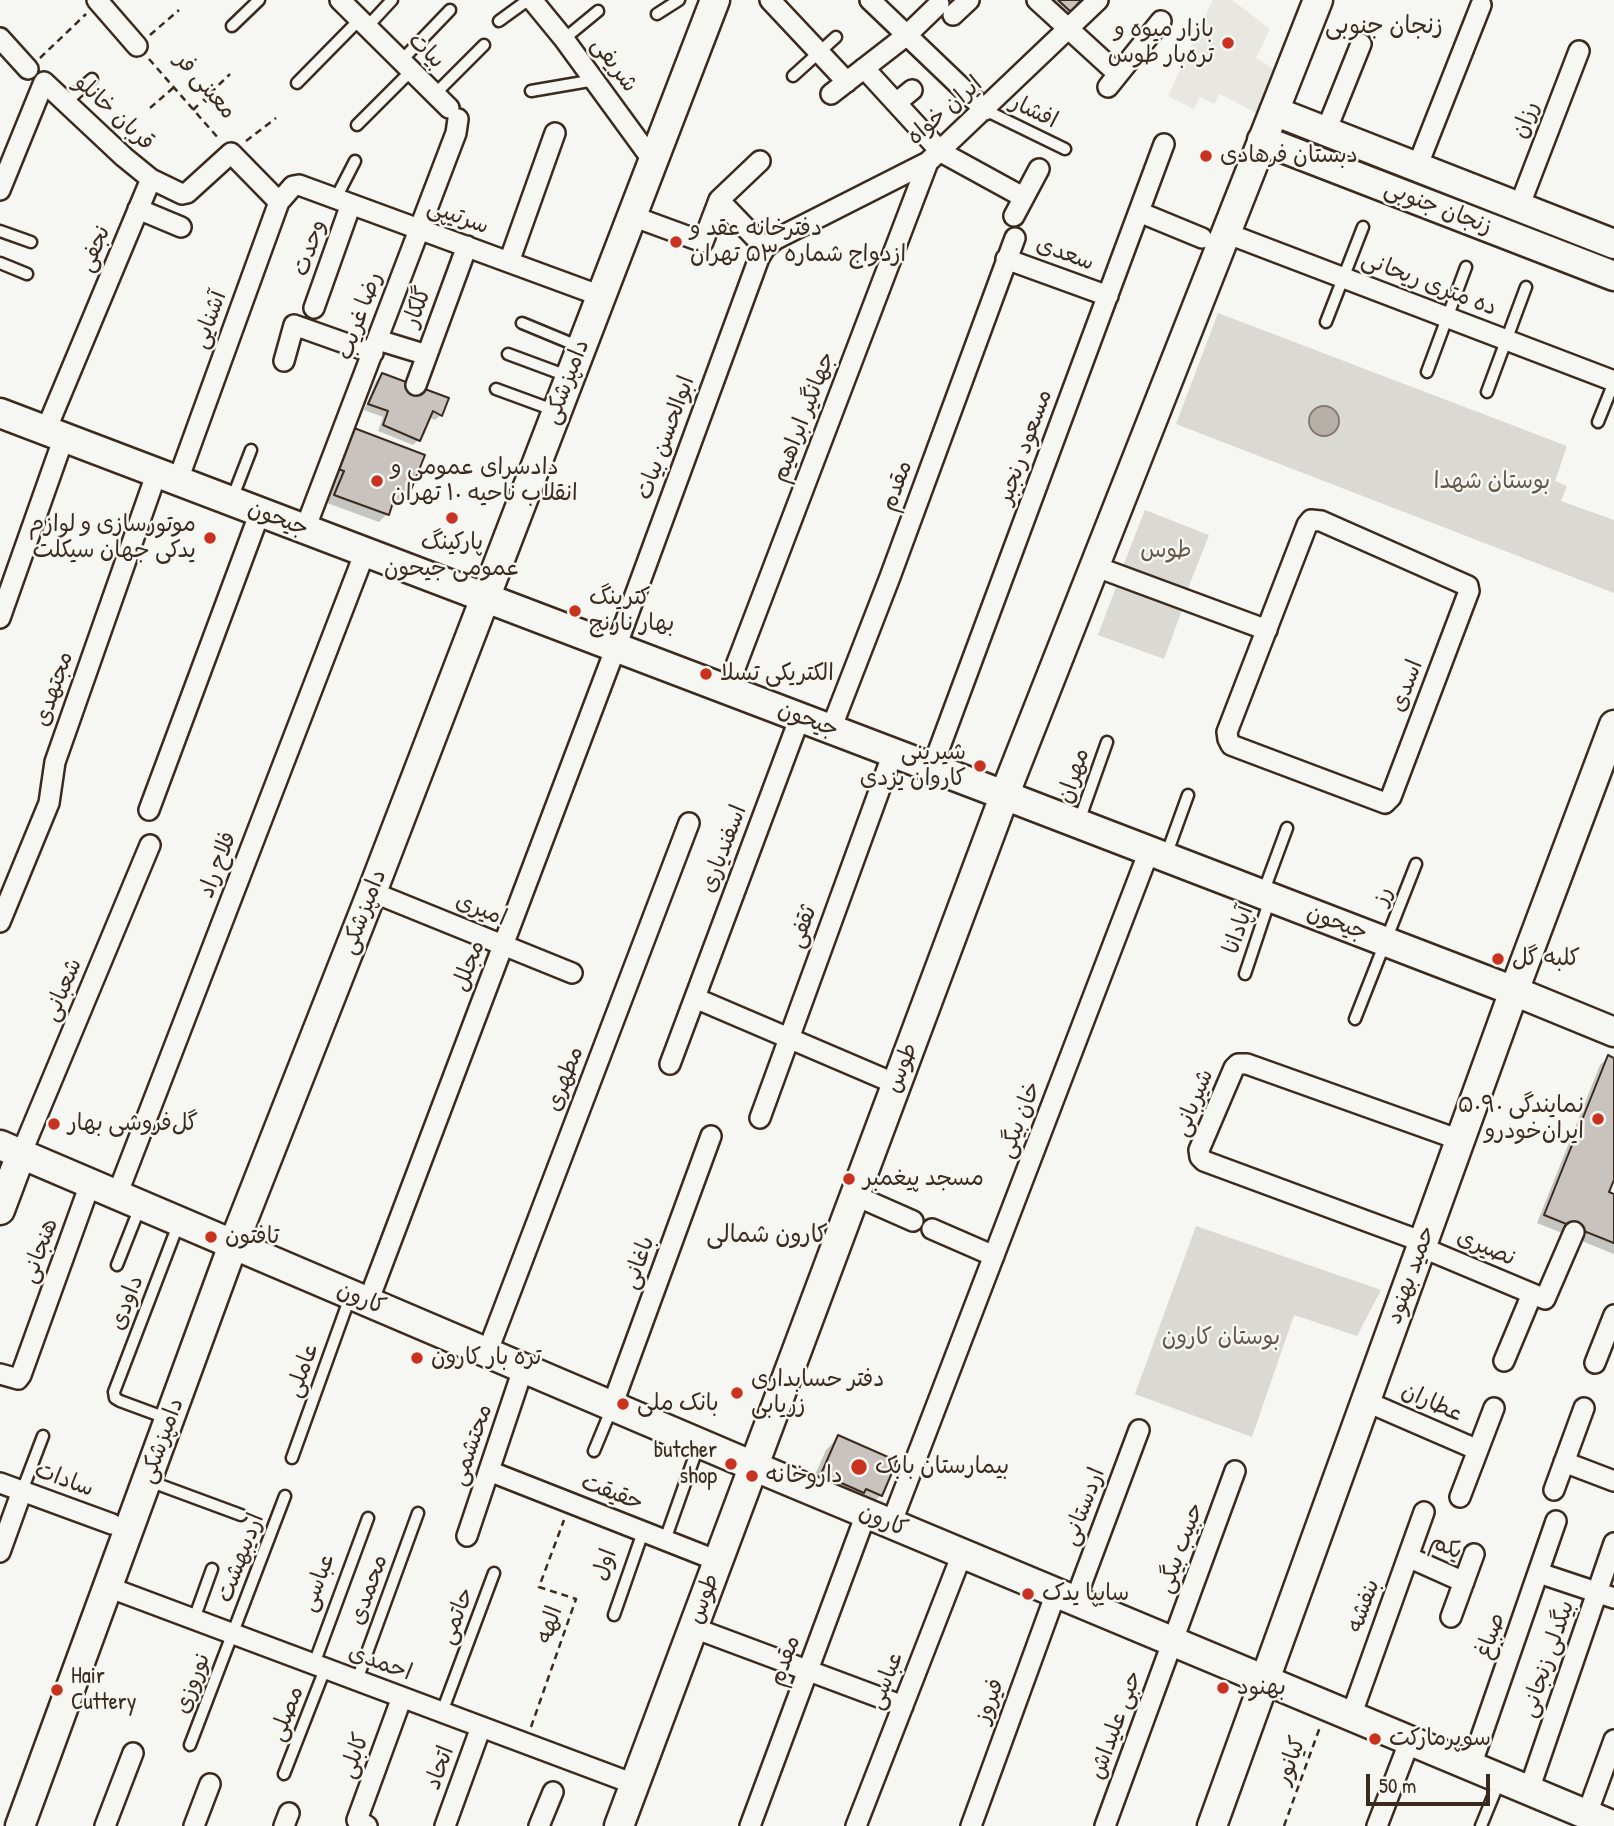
<!DOCTYPE html>
<html>
<head>
<meta charset="utf-8">
<style>
	body { margin:0 }
	#map { position:relative; width:1614px; height:1826px; overflow:hidden; background:#f6f6f2; font-family:"Patrick Hand",sans-serif }
	canvas { display:block }
	.scale { position:absolute; left:1366px; top:1774px; width:124px; height:32px; box-sizing:border-box; border:4px solid #3b2a1e; border-top:0; padding-left:9px; font-size:21px; line-height:24px; white-space:nowrap; color:#3b2a1e; -webkit-text-stroke:5px #f6f6f2; paint-order:stroke }
</style>
</head>
<body>
<div id="map">
<canvas width="1614" height="1826"></canvas>
<div class="scale">50 m</div>
</div>
<script>
const context = document.querySelector('canvas').getContext('2d');
context.lineJoin = 'round';
function paint(path, color) { context.fillStyle = color; context.fill(path, 'evenodd'); }
const shape = rows => new Path2D(rows.map(r => 'M' + r).join(''));
function stroke(path, color, width, dash) { context.strokeStyle = color; context.lineWidth = width; context.lineCap = dash ? 'butt' : 'round'; context.setLineDash(dash || []); context.stroke(path); }
function label(font, color, halo, rows, align = 'center') {
  context.font = font + ' "Patrick Hand","Playpen Sans Arabic",sans-serif'; context.lineWidth = 5; context.setLineDash([]); context.textBaseline = 'middle'; context.strokeStyle = halo; context.fillStyle = color; for (const [text, x, y, turn = 0] of rows) {
    context.save(); context.translate(x, y); context.rotate((+turn || 0) * Math.PI / 180); context.textAlign = isNaN(turn) ? turn : align; if (halo) context.strokeText(text, 0, 0); context.fillText(text, 0, 0); context.restore();
  }
}
const built = shape([
	[1213,0,1232,0,1270,29,1256,58,1274,69,1256,113,1220,94,1214,104,1200,97,1194,109,1168,96]
]);
const green = shape([
	[1218,313,1567,446,1555,481,1567,486,1561,501,1614,520,1614,593,1176,424],
	[1145,510,1209,535,1187,591,1123,566],
	[1116,587,1182,610,1164,659,1098,635],
	[1196,1226,1381,1290,1357,1336,1294,1315,1252,1437,1135,1394]
]);
const water = shape([
	'1309 421a15 15 0 1 1 30 0a15 15 0 1 1-30 0Z'
]);
const shadow = shape([
	[1041,0,1079,0,1061,18],
	[672,238,680,239,676,250,669,247],
	[382,375,441,415,435,420,428,417,418,440,413,445,378,431,383,417,364,410,376,381],
	[355,430,407,494,399,502,393,499,387,514,379,522,327,503,337,479,332,477,347,438],
	[1608,1057,1614,1060,1614,1175,1607,1193,1614,1196,1614,1254,1537,1223,1600,1065],
	[838,1437,881,1495,869,1507,810,1486,826,1450]
]);
const building = shape([
	[1058,0,1081,0,1071,12,1058,0],
	[382,373,449,398,442,416,433,411,420,441,383,425,388,411,368,404,382,373],
	[354,428,425,455,409,495,397,490,389,515,334,495,344,471,338,469,354,428],
	[1608,1055,1614,1058,1614,1180,1609,1192,1614,1194,1614,1243,1544,1215,1608,1055],
	[838,1435,897,1461,882,1496,866,1489,864,1493,821,1474,838,1435]
]);
const path = shape([
	[150,35,179,10],
	[40,58,86,14],
	[149,59,219,139],
	[150,108,173,88],
	[193,110,230,74],
	[246,141,276,118],
	[531,1727,576,1599,539,1587,564,1520],
	[1284,1826,1320,1727]
]);
const lane = shape([
	[657,14,679,0],
	[499,21,528,0],
	[232,26,259,0],
	[367,27,392,0],
	[564,39,598,11],
	[401,61,450,10],
	[793,76,836,37],
	[297,83,359,20],
	[531,91,595,80],
	[435,94,484,45],
	[66,102,92,79],
	[985,110,1065,149],
	[357,125,411,71],
	[336,198,355,161],
	[0,231,31,242],
	[0,263,27,274],
	[1326,322,1363,227],
	[522,323,580,347],
	[508,354,570,377],
	[1427,372,1466,267],
	[496,389,556,411],
	[1487,392,1526,287],
	[1598,422,1614,382],
	[232,499,251,450],
	[1079,821,1107,742],
	[1167,853,1188,795],
	[1263,893,1287,828],
	[1245,974,1270,899],
	[1355,1019,1416,864],
	[117,1265,140,1207],
	[166,1418,120,1401,115,1398,114,1392,178,1225],
	[594,1451,611,1410],
	[292,1458,350,1297],
	[149,1481,241,1515],
	[22,1491,43,1436],
	[665,1540,694,1458],
	[614,1615,643,1532],
	[194,1619,212,1569],
	[314,1664,368,1518],
	[357,1680,418,1513],
	[442,1712,494,1573],
	[190,1745,285,1496],
	[284,1774,325,1669],
	[1481,1826,1499,1782]
]);
const street = shape([
	[97,0,137,46],
	[340,0,449,108],
	[532,0,564,39,653,161],
	[770,0,847,82],
	[870,0,985,110],
	[1037,0,1118,74],
	[953,15,969,0],
	[0,38,28,69],
	[864,68,941,152,1023,197],
	[1108,87,1161,21],
	[831,94,907,35,939,4],
	[896,103,912,90],
	[1326,131,1361,44],
	[1417,167,1481,5],
	[0,190,44,82,124,157,151,179,182,194,187,193,231,153,279,202],
	[719,200,760,161],
	[1519,207,1579,51],
	[138,209,181,227],
	[1139,212,1202,238],
	[632,216,703,242,719,200,765,248],
	[1014,216,1039,169],
	[1226,233,1614,381],
	[1006,259,1108,296],
	[509,262,555,133],
	[314,308,351,204],
	[378,340,427,355],
	[284,361,294,325,373,353],
	[416,385,467,246],
	[46,430,151,179],
	[178,480,279,202,293,186,299,185,601,296],
	[1311,520,1321,521,1468,586,1469,591,1391,797,1385,803,1231,745,1228,739,1227,732,1307,525,1311,520],
	[305,529,456,133,458,119],
	[1094,566,1267,630],
	[0,618,64,437],
	[727,689,928,162],
	[831,729,890,577,1015,238],
	[932,768,1164,144],
	[149,810,260,512],
	[372,892,572,973],
	[0,922,49,803,55,762,157,472],
	[695,998,896,1084],
	[670,1064,800,717],
	[760,1118,893,753],
	[21,1154,150,845],
	[117,1195,365,552],
	[854,1195,913,1221],
	[932,1229,994,1256],
	[1423,1242,1204,1161,1200,1157,1199,1150,1234,1068,1238,1064,1247,1064,1460,1140],
	[1421,1247,1545,1299,1574,1232],
	[368,1302,616,647,759,258,765,248,776,239,928,162,1098,0],
	[487,1353,689,823],
	[1504,1361,1532,1294],
	[1595,1363,1614,1315],
	[0,1374,18,1379,21,1375,90,1184],
	[1365,1401,1478,1450],
	[612,1406,711,1136],
	[1564,1462,1614,1481],
	[489,1471,718,1561],
	[0,1483,112,1524],
	[1554,1490,1584,1408],
	[1460,1497,1494,1408],
	[891,1524,1149,851],
	[467,1536,523,1369],
	[0,1552,22,1491],
	[1408,1557,1464,1582],
	[1539,1573,1614,1598],
	[108,1587,634,1784],
	[1075,1601,1139,1430],
	[1451,1617,1474,1554],
	[694,1628,903,1706],
	[1351,1716,1424,1512],
	[1471,1766,1556,1521],
	[1529,1790,1614,1543],
	[1587,1814,1614,1740],
	[105,1826,133,1753],
	[194,1826,210,1784],
	[284,1826,289,1813],
	[367,1826,357,1820,402,1697],
	[445,1826,481,1727],
	[539,1826,553,1792],
	[750,1826,866,1514],
	[856,1826,962,1554],
	[971,1826,1056,1593],
	[1105,1826,1235,1471],
	[1377,1826,1410,1740]
]);
const secondary = shape([
	[1274,111,1614,244],
	[1262,140,1614,276],
	[0,413,1004,795,1514,991,1614,1032],
	[0,1145,753,1466,1614,1826],
	[0,1210,21,1154],
	[20,1826,233,1245,372,892,715,0],
	[619,1826,1011,778,1318,0],
	[1212,1826,1514,991,1614,725]
]);
const markers = [
	[1228,43,7,"#c8321e"],
	[1206,156,7,"#c8321e"],
	[676,242,7,"#c8321e"],
	[377,481,7,"#c8321e"],
	[452,518,7,"#c8321e"],
	[210,538,7,"#c8321e"],
	[575,611,7,"#c8321e"],
	[706,674,7,"#c8321e"],
	[980,766,7,"#c8321e"],
	[1498,959,7,"#c8321e"],
	[1598,1119,7,"#c8321e"],
	[54,1124,7,"#c8321e"],
	[849,1179,7,"#c8321e"],
	[211,1237,7,"#c8321e"],
	[417,1358,7,"#c8321e"],
	[737,1393,7,"#c8321e"],
	[623,1404,7,"#c8321e"],
	[731,1464,7,"#c8321e"],
	[859,1467,9,"#c8321e"],
	[752,1476,7,"#c8321e"],
	[1028,1594,7,"#c8321e"],
	[1223,1688,7,"#c8321e"],
	[57,1690,7,"#c8321e"],
	[1375,1739,7,"#c8321e"]
];
const poiNames = [
	["بازار میوه و",1214,30,"right"],
	["تره‌بار طوس",1214,56,"right"],
	["دبستان فرهادی",1220,156],
	["دفترخانه عقد و",690,229],
	["ازدواج شماره ۵۳ تهران",690,255],
	["دادسرای عمومی و",391,468],
	["انقلاب ناحیه ۱۰ تهران",391,494],
	["موتورسازی و لوازم",196,525,"right"],
	["یدکی جهان سیکلت",196,551,"right"],
	["پارکینگ",452,543,"center"],
	["عمومی جیحون",452,569,"center"],
	["کترینگ",589,598],
	["بهار نارنج",589,624],
	["الکتریکی تسلا",720,674],
	["شیرینی",966,753,"right"],
	["کاروان یزدی",966,779,"right"],
	["کلبه گل",1512,959],
	["نمایندگی ۵۰۹۰",1584,1106,"right"],
	["ایران‌خودرو",1584,1132,"right"],
	["گل‌فروشی بهار",68,1124],
	["مسجد پیغمبر",863,1179],
	["تافتون",225,1237],
	["تره بار کارون",431,1358],
	["دفتر حسابداری",751,1380],
	["زریابی",751,1406],
	["بانک ملی",637,1404],
	["butcher",717,1451,"right"],
	["shop",717,1477,"right"],
	["بیمارستان بابک",875,1467],
	["داروخانه",766,1476],
	["سایپا یدک",1042,1594],
	["Hair",71,1677],
	["Cuttery",71,1703],
	["بهنود",1237,1688],
	["سوپرمارکت",1389,1739]
];
const streetNames = [
	["بیات",426,51,44],
	["شریفی",614,65,54],
	["معینی فر",205,86,49],
	["ایران خواه",945,111,-41],
	["افشار",1034,112,26],
	["قربان خانلو",114,113,43],
	["رزان",1526,120,-69],
	["زنجان جنوبی",1438,208,21],
	["سرتیپی",458,217,20],
	["وحدت",310,248,-71],
	["نجفی",95,249,-67],
	["سعدی",1065,254,20],
	["ده متری ریحانی",1429,284,21],
	["گلکار",418,307,-69],
	["رضا غریب",360,316,-70],
	["آشنایی",210,320,-70],
	["دامپزشکی",567,382,-69],
	["جهانگیر ابراهیم",804,417,-69],
	["ابوالحسن بیات",666,438,-70],
	["مسعود رنجبر",1025,447,-70],
	["مقدم",897,486,-70],
	["جیحون",278,519,21],
	["اسدی",1407,686,-69],
	["مجتهدی",54,689,-71],
	["جیحون",808,720,21],
	["مهران",1074,776,-71],
	["اسفندیاری",724,849,-69],
	["فلاح راد",218,865,-69],
	["رز",1383,896,-68],
	["امیری",481,910,22],
	["دامپزشکی",364,912,-69],
	["جیحون",1337,923,21],
	["ثقفی",803,927,-70],
	["آپادانا",1239,930,-71],
	["مجلل",469,966,-69],
	["شعبانی",63,990,-67],
	["طوس",902,1068,-69],
	["مطهری",565,1079,-69],
	["شیربانی",1194,1103,-68],
	["خان بیگی",1020,1120,-69],
	["نصیری",1486,1248,23],
	["هنجانی",40,1251,-70],
	["باغانی",639,1263,-70],
	["حمید بهنود",1411,1275,-70],
	["کارون",361,1299,23],
	["داودی",127,1303,-69],
	["عاملی",303,1370,-70],
	["عطاران",1432,1403,24],
	["دامپزشکی",162,1441,-70],
	["محتشمی",472,1445,-71],
	["سادات",64,1480,20],
	["حقیقت",612,1493,21],
	["اردستانی",1084,1507,-69],
	["کارون",883,1521,23],
	["یکم",1446,1547,24],
	["حبیب بیگی",1181,1548,-70],
	["اردیبهشت",241,1558,-69],
	["اول",605,1565,-70],
	["عباسی",318,1583,-70],
	["محمدی",369,1590,-70],
	["طوس",704,1599,-70],
	["بنفشه",1364,1606,-70],
	["حاتمی",457,1616,-69],
	["الهه",550,1625,-71],
	["صباغ",1491,1636,-71],
	["بیگدلی زنجانی",1548,1659,-71],
	["مقدم",785,1661,-70],
	["احمدی",380,1663,20],
	["عباسی",886,1681,-69],
	["نوروزی",193,1683,-69],
	["فیروز",990,1701,-70],
	["مصلی",287,1714,-69],
	["حبی علیداش",1116,1725,-70],
	["کابلی",355,1756,-70],
	["کیانور",1291,1761,-70],
	["اتحاد",440,1768,-70]
];
const parkNames = [
	["بوستان شهدا",1492,482],
	["طوس",1166,551],
	["بوستان کارون",1221,1338]
];
const neighbourhoodNames = [
	["زنجان جنوبی",1384,27],
	["کارون شمالی",767,1236]
];
paint(built, '#e8e7e2');
paint(green, '#dad9d3');
paint(water, '#b6b0a9');
stroke(water, '#857a71', 2);
paint(shadow, '#0003');
paint(building, '#c8c3be');
stroke(building, '#3b2a1e', 2);
stroke(lane, '#3b2a1e', 15);
stroke(street, '#3b2a1e', 24);
stroke(secondary, '#3b2a1e', 33);
stroke(path, '#3b2a1e', 2.5, [7, 5]);
stroke(lane, '#f6f6f2', 10);
stroke(street, '#f6f6f2', 19);
stroke(secondary, '#f6f6f2', 28);
for (const [x, y, r, color] of markers) { const dot = new Path2D(); dot.arc(x, y, r, 0, 2 * Math.PI); context.fillStyle = color; context.fill(dot); stroke(dot, '#f6f6f2', 2.5); }
label('23px', '#3b2a1e', '#f6f6f2', poiNames, 'left');
label('23px', '#3b2a1e', '#f6f6f2', streetNames);
label('23px', '#63564b', '#f6f6f2', parkNames);
label('24px', '#3b2a1e', '#f6f6f2', neighbourhoodNames);
</script>
</body>
</html>
